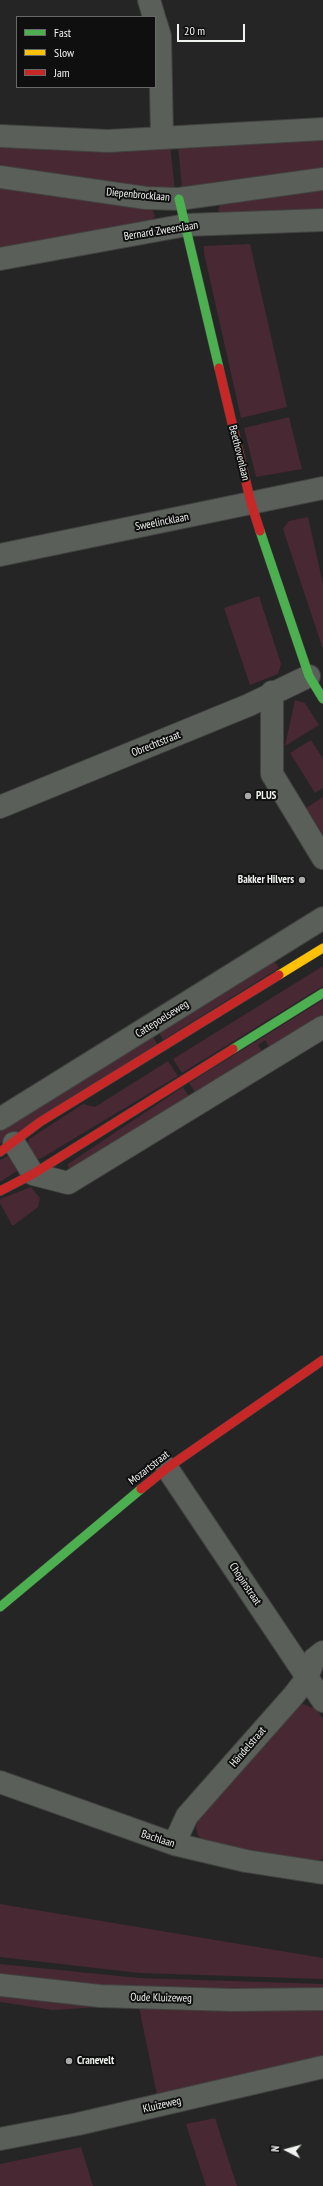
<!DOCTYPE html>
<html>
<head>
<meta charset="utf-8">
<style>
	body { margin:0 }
	#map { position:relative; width:323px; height:2186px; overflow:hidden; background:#252525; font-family:"PT Sans Narrow",sans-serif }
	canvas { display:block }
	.legend { position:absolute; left:16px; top:16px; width:140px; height:72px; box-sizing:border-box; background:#0e0f0e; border:1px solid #686a68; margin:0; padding:5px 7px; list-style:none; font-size:12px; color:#f0f2f0 }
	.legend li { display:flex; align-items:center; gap:8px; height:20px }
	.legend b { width:20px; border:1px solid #686a68 }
	.north { position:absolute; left:267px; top:2130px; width:40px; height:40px; -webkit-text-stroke:3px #0e0f0e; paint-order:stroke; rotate:276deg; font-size:11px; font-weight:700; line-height:16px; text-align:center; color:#f0f2f0 }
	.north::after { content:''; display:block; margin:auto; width:14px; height:18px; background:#f0f2f0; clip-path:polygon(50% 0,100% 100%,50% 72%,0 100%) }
	.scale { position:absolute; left:177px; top:24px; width:68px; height:18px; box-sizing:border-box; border:2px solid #f0f2f0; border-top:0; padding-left:5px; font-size:12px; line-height:14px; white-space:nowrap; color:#f0f2f0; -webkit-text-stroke:3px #0e0f0e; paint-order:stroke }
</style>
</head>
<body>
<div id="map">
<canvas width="323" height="2186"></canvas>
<ul class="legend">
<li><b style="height:5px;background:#4caf50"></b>Fast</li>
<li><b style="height:5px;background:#ffc107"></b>Slow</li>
<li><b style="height:5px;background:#c62828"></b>Jam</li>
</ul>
<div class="north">N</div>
<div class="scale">20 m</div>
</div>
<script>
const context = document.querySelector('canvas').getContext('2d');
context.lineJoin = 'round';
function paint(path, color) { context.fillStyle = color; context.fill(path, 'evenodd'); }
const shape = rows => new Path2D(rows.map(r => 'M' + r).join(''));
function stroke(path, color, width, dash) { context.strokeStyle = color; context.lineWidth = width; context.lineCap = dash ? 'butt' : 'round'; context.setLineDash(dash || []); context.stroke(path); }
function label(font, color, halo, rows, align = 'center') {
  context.font = font + ' "PT Sans Narrow",sans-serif'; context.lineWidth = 4; context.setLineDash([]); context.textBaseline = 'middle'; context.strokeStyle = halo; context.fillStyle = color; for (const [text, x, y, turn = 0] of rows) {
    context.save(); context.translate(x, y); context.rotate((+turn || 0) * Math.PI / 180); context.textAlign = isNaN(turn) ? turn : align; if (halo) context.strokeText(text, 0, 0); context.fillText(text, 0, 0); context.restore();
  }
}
const green = shape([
	[323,134,323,172,182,189,178,145],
	[0,141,170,145,175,190,174,192,0,172],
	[0,181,151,206,155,216,149,224,0,251],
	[323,187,323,213,220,214,218,210,221,203],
	[250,244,287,407,241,418,204,253,204,246],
	[289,417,302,469,256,477,244,428],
	[308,517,323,584,323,649,283,529,289,521],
	[259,596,281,664,278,674,250,685,224,608],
	[295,700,305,703,319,725,285,746],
	[311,740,323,759,323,788,315,793,290,753],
	[323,797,323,834,306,808],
	[274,960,279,968,163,1040,158,1031],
	[323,966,323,986,182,1073,173,1059],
	[323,1000,323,1018,271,1050,265,1040,258,1045,264,1054,197,1095,189,1083],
	[152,1035,157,1044,0,1144,0,1130],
	[168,1061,178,1076,40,1159,35,1159,26,1153,29,1139,83,1104,95,1107],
	[183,1087,191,1099,71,1169,68,1167,68,1164],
	[8,1156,17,1171,0,1182,0,1160],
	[31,1187,40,1198,38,1207,14,1225,12,1225,0,1203,0,1199],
	[303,1704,316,1709,323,1719,323,1859,310,1862,280,1857,203,1841,198,1835,196,1828,199,1816,297,1706],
	[0,1904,323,1958,323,1979,139,1973,0,1957],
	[0,1964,139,1978,323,1984,323,1991,139,1990,0,1977],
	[0,1993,116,2006,53,2010,0,2002],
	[139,2007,323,2009,323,2056,157,2095],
	[215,2118,237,2186,206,2186,186,2124],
	[81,2147,93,2186,0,2186,0,2164]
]);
const street = shape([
	[149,0,154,17],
	[155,20,160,36,162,138],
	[0,136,108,141,323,129],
	[0,177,146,198,179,199,323,179],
	[0,259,186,225,323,220],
	[0,555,323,488],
	[272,692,272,774,323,858],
	[0,807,249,705,309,676],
	[0,1119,323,918],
	[14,1143,33,1174,68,1183,323,1027],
	[167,1468,323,1701],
	[0,1782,174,1844,246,1861,323,1873],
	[174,1844,187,1816,294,1695,307,1678,314,1659,323,1652],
	[0,1985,100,1996,232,2000,323,1999],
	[0,2139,78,2124,323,2067]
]);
const fast = shape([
	[179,199,219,368],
	[260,531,309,676,323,699],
	[233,1049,323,993],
	[0,1607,141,1489]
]);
const slow = shape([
	[279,975,323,948]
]);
const jam = shape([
	[219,368,251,503,260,531],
	[0,1152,40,1122,279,975],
	[0,1191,33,1174,233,1049],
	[141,1489,167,1468,323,1360]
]);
const markers = [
	[248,796,4,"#a9aaa9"],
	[302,880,4,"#a9aaa9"],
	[69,2061,4,"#a9aaa9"]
];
const streetNames = [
	["Diepenbrocklaan",138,195,5],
	["Bernard Zweerslaan",161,231,-9],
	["Beethovenlaan",239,453,76],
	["Sweelincklaan",162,522,-11],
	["Obrechtstraat",156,744,-22],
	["Cattepoelseweg",162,1019,-32],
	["Mozartstraat",149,1468,-38],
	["Chopinstraat",245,1584,56],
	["Händelstraat",248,1747,-49],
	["Bachlaan",158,1839,18],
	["Oude Kluizeweg",161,1998,1],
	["Kluizeweg",162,2105,-13]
];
const poiNames = [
	["PLUS",256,796],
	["Bakker Hilvers",294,880,"right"],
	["Cranevelt",77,2061]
];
paint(green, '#482833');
stroke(street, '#414241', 24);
stroke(fast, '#414241', 10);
stroke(slow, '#414241', 10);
stroke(jam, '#414241', 10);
stroke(street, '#5b5f5a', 22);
stroke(fast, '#4caf50', 9);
stroke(slow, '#ffc107', 9);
stroke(jam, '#c62828', 9);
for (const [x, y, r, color] of markers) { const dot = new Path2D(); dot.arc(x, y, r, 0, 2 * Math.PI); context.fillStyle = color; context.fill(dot); stroke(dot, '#0e0f0e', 1.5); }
label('11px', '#f0f2f0', '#0e0f0e', streetNames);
label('bold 11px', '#f0f2f0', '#0e0f0e', poiNames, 'left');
</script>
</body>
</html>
